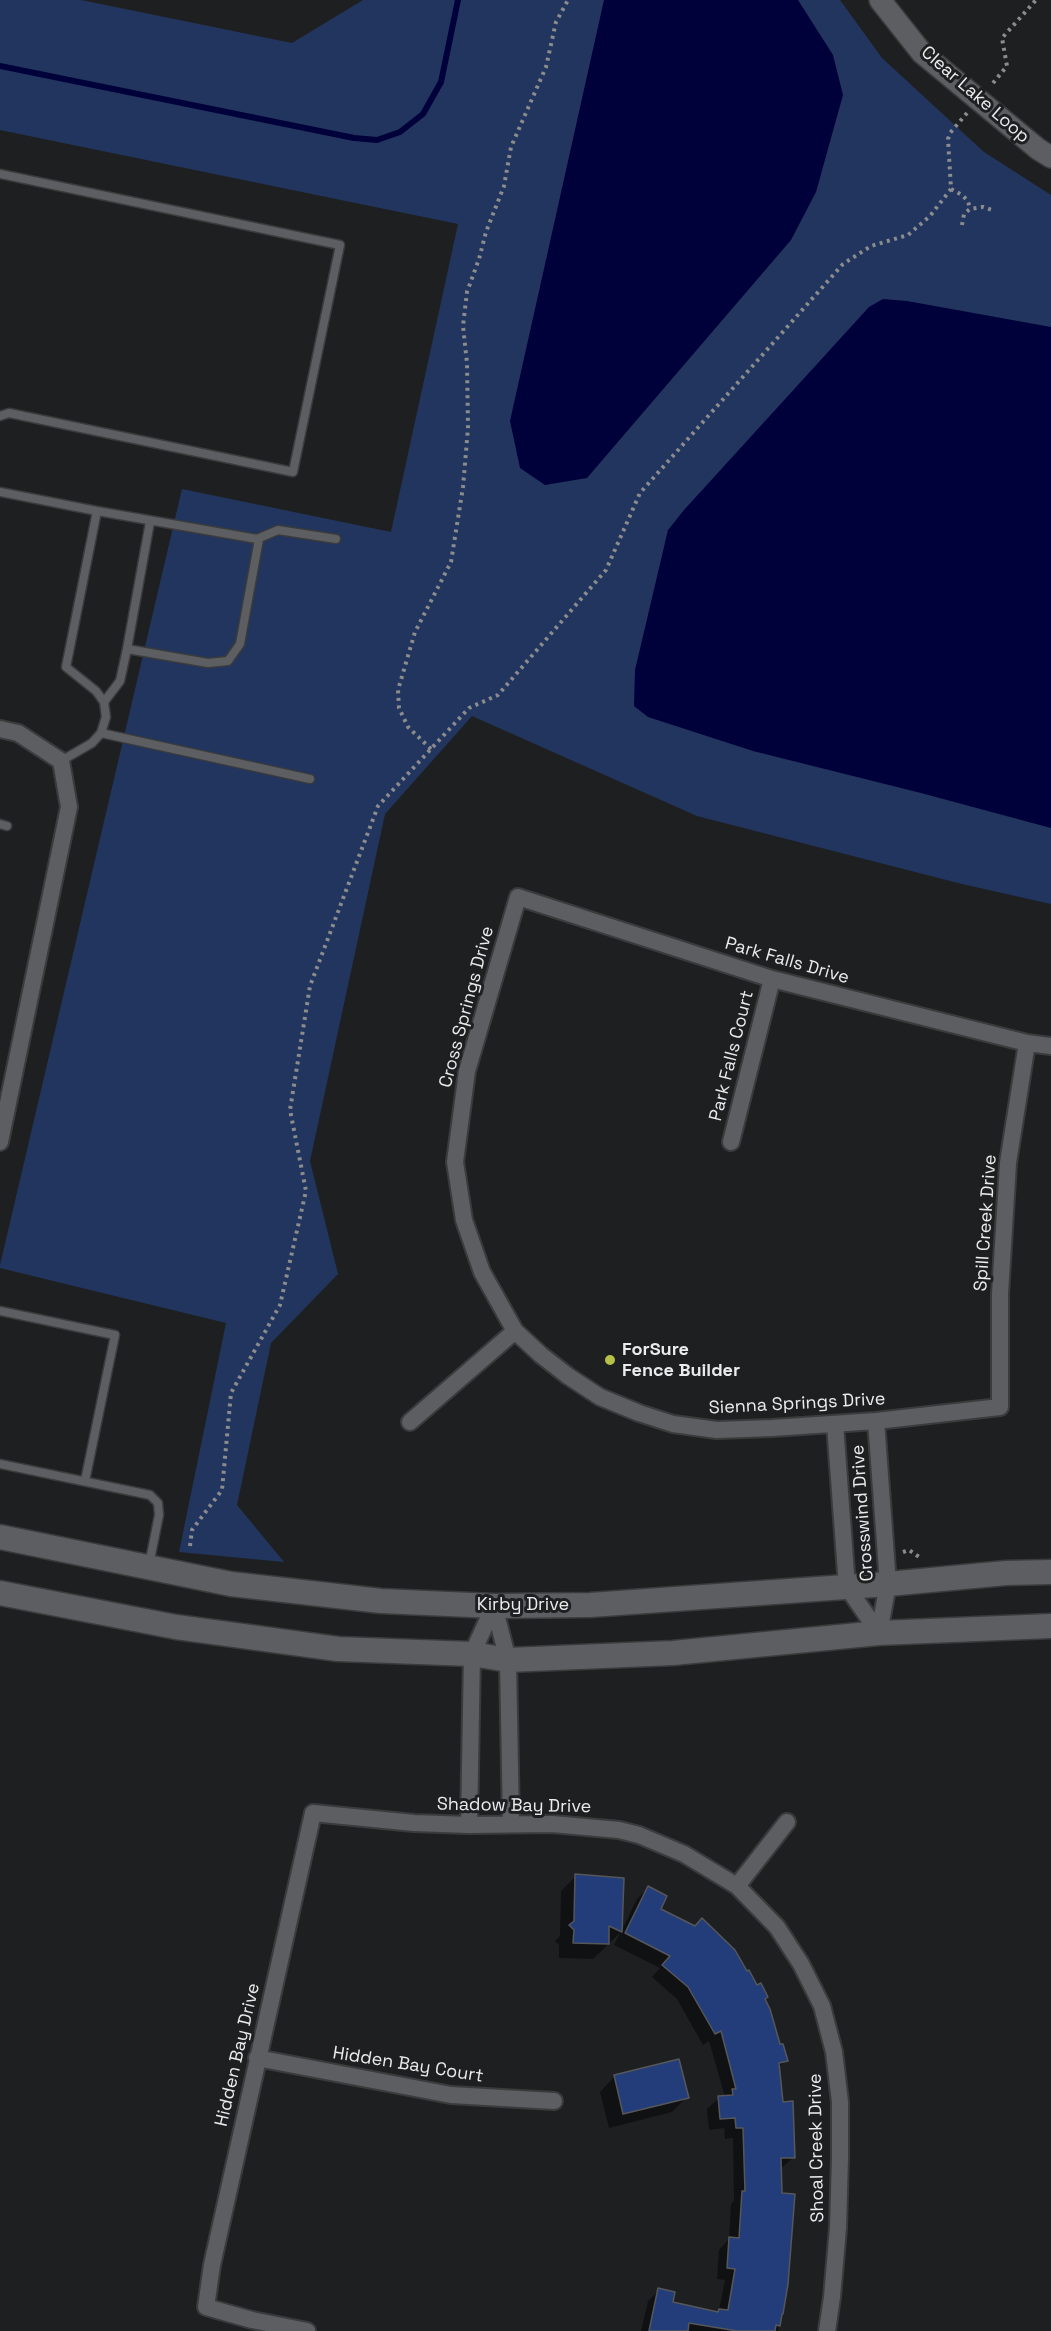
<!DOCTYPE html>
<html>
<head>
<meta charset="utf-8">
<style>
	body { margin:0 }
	canvas { display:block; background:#1e1f21 }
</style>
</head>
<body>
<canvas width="1051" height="2331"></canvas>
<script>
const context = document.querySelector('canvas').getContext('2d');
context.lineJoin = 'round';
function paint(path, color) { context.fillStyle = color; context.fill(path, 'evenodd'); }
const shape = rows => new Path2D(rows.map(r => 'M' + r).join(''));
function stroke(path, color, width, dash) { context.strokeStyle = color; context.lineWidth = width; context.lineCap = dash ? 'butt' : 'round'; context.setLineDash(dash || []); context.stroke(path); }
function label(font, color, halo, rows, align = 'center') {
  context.font = font + ' "Space Grotesk",sans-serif'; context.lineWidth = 6; context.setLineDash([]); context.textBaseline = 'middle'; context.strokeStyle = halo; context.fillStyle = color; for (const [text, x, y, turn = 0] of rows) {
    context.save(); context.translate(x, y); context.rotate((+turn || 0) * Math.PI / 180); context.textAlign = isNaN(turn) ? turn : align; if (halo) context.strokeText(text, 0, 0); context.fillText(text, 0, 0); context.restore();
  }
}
const green = shape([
	[0,0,81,0,292,43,363,0,840,0,882,58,984,152,1051,195,1051,904,962,884,697,816,472,716,385,814,310,1161,338,1274,271,1343,237,1505,284,1562,179,1552,226,1323,0,1268,0,1265,182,489,391,532,458,224,0,130]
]);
const water = shape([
	[604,0,798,0,833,55,843,95,816,192,791,240,587,478,545,485,520,468,510,421],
	[883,299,907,301,1051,327,1051,828,921,793,753,751,648,717,634,706,635,670,668,530,684,510,869,307]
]);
const shadow = shape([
	[576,1876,622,1880,621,1932,637,1899,648,1888,659,1910,764,2000,779,2046,786,2060,778,2068,781,2104,794,2157,780,2169,787,2284,778,2331,641,2331,648,2301,659,2290,671,2303,716,2313,719,2310,725,2280,717,2279,719,2250,729,2239,731,2204,734,2201,733,2138,725,2139,724,2128,709,2130,707,2109,719,2098,725,2097,709,2041,703,2045,677,1999,652,1977,660,1968,614,1945,620,1933,593,1959,559,1958,559,1945,555,1941,560,1936,561,1891],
	[678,2060,687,2097,672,2112,609,2128,600,2092,614,2077]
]);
const stream = shape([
	[0,66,354,138,377,140,400,132,423,114,441,82,458,0]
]);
const building = shape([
	[575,1874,624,1878,622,1932,609,1926,609,1944,573,1943,574,1930,569,1925,574,1921,575,1874],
	[648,1886,667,1896,661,1909,695,1926,702,1918,735,1950,747,1971,749,1970,757,1985,761,1983,768,1997,765,1999,770,2009,780,2044,783,2044,788,2061,779,2063,783,2102,793,2101,795,2158,781,2158,782,2193,795,2194,788,2284,783,2314,782,2314,780,2326,776,2325,775,2331,737,2331,689,2323,688,2331,649,2331,658,2288,675,2292,673,2302,718,2312,719,2309,728,2310,735,2269,727,2268,729,2237,739,2238,742,2191,745,2191,743,2128,736,2128,735,2118,720,2119,718,2096,733,2095,732,2089,736,2089,721,2031,715,2034,688,1987,662,1965,670,1956,625,1933,648,1886],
	[679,2059,689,2098,623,2114,614,2075,679,2059]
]);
const path = shape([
	[993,83,1007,66,1002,38,1036,0],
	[951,189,962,195,968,201,970,209],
	[962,225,964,214,970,209,983,207,995,211],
	[431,749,408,727,399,708,398,690,415,632,451,562,463,487,468,428,467,363,463,326,467,292,479,259,486,232,504,186,511,147,546,67,556,22,568,0],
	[190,1546,192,1530,222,1490,231,1393,280,1305,306,1191,290,1110,310,986,378,806,469,708,498,695,606,570,640,493,843,264,871,246,908,235,930,216,951,189,948,139,950,133,967,113],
	[903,1552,909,1550,922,1559]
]);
const service = shape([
	[0,174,340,245,293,472,9,413,0,416],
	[0,492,97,511,66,667,96,691,104,702,106,717,101,733,92,743,61,761],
	[97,511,257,539,278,530,336,539],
	[127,649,150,522],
	[104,702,120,681,127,649,208,663,228,661,240,644,259,539],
	[101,733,310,779],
	[0,824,7,826],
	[0,1311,115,1335,85,1481],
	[0,1464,150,1495,158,1503,159,1515,149,1565]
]);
const minor = shape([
	[0,729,18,733,61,761,69,807,0,1142],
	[1027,1043,1008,1163,1000,1294,1000,1407,876,1421,772,1428,717,1430,673,1424,639,1413,600,1397,568,1376,541,1355,515,1331,482,1272,464,1220,455,1162,467,1071,518,897,772,979,1027,1043,1051,1046],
	[731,1142,772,979],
	[876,1421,888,1584,879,1633],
	[410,1422,515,1331],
	[835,1424,847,1587,879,1633],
	[494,1606,508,1660,511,1824],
	[469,1825,472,1654,494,1606],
	[737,1886,787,1822],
	[257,2058,451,2095,554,2101],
	[307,2331,252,2320,206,2307,212,2265,313,1813,414,1823,469,1825,552,1824,619,1830,639,1835,684,1854,737,1886,777,1927,801,1964,822,2006,834,2052,840,2102,840,2157,838,2228,832,2297,827,2331]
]);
const tertiary = shape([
	[880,0,922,53,1038,149,1051,157]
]);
const secondary = shape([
	[0,1537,231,1584,381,1601,494,1606,590,1605,888,1584,1006,1573,1051,1572],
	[0,1593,176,1627,338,1649,472,1654,508,1660,673,1653,879,1633,1051,1626]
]);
const markers = [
	[610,1360,6,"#b7c147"]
];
const streetNames = [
	["Clear Lake Loop",975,95,41],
	["Park Falls Drive",787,961,16],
	["Cross Springs Drive",467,1007,-75],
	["Park Falls Court",732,1056,-76],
	["Spill Creek Drive",986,1223,-86],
	["Sienna Springs Drive",797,1404,-3],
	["Crosswind Drive",863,1513,-94],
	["Kirby Drive",523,1605],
	["Shadow Bay Drive",514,1806,1],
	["Hidden Bay Drive",238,2055,-77],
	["Hidden Bay Court",408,2065,9],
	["Shoal Creek Drive",817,2148,-91]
];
const poiNames = [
	["ForSure",622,1350],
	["Fence Builder",622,1371]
];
paint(green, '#22355e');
paint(water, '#00013a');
paint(shadow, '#0007');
stroke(stream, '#00013a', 6);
paint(building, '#223d79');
stroke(building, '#56575a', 1.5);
stroke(service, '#3a3b3c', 11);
stroke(minor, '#3a3b3c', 20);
stroke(tertiary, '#3a3b3c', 24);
stroke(secondary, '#3a3b3c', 27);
stroke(path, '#8b8c8e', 4, [3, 4.5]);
stroke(service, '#5d5e61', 8);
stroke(minor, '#5d5e61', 16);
stroke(tertiary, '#5d5e61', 21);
stroke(secondary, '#5d5e61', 24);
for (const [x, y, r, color] of markers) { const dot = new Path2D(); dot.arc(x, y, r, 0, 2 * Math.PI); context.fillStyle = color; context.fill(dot); stroke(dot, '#1e1f21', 2); }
label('18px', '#eaebec', '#1e1f21', streetNames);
label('bold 18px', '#eaebec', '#1e1f21', poiNames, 'left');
</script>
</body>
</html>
